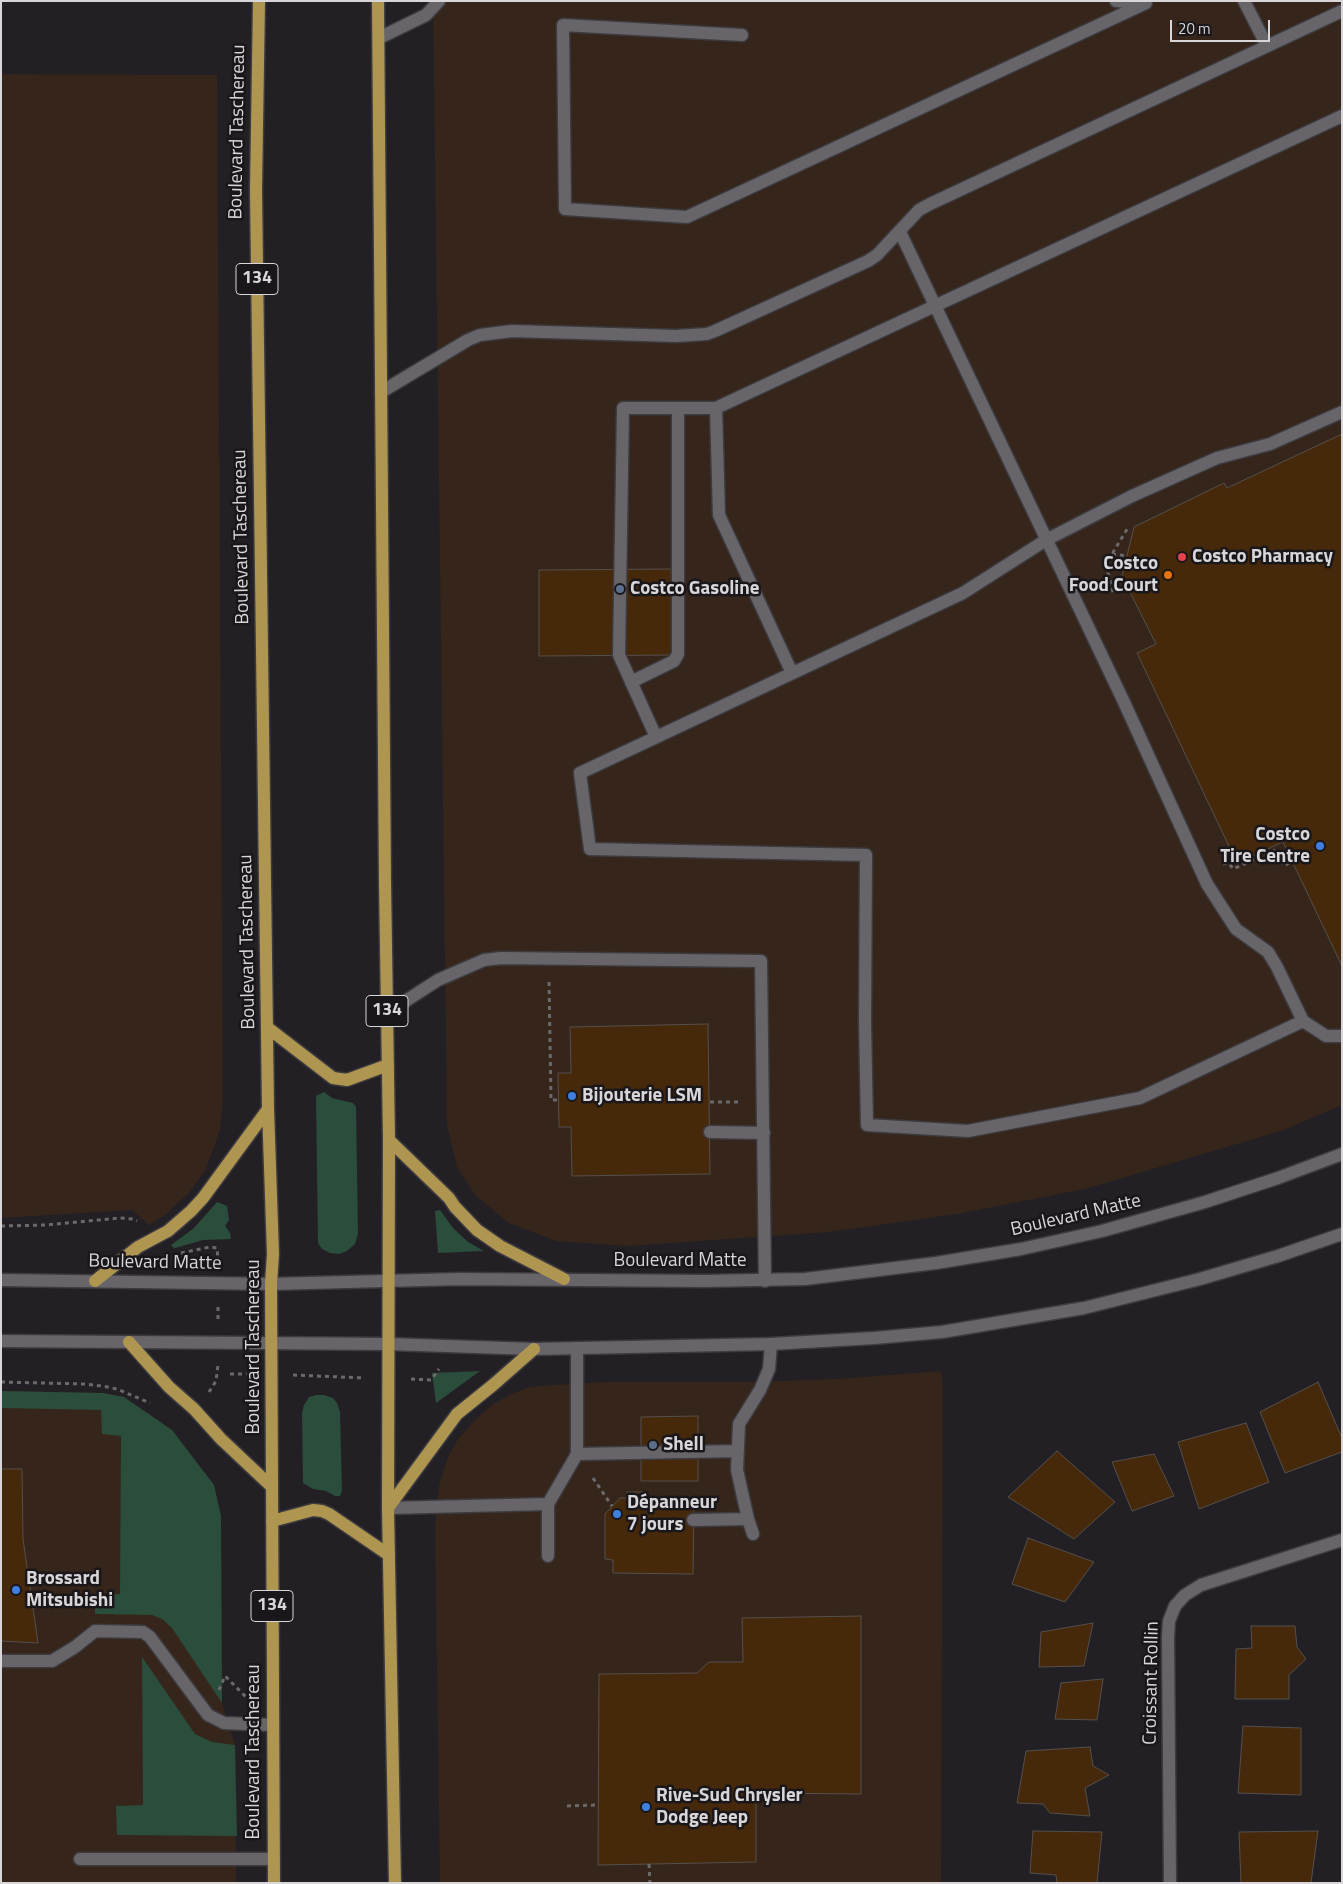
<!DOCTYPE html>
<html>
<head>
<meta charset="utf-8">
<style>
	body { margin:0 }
	#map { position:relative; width:1343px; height:1884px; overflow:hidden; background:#232025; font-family:"Titillium Web",sans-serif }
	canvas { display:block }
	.frame { position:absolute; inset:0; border:2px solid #d8d6d9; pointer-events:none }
	.scale { position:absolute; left:1170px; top:20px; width:100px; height:22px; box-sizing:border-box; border:2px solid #d8d6d9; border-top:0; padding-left:6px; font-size:15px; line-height:18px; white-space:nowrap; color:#d8d6d9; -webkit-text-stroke:4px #1a171b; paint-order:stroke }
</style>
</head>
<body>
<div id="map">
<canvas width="1343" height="1884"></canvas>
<div class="frame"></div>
<div class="scale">20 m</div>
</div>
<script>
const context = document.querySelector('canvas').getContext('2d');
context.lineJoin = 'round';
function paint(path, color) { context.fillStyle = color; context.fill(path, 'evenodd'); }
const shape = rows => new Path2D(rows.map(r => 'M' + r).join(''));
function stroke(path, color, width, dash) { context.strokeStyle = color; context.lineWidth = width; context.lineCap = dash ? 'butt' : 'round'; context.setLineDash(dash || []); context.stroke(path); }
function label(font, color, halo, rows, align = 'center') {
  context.font = font + ' "Titillium Web",sans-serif'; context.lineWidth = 5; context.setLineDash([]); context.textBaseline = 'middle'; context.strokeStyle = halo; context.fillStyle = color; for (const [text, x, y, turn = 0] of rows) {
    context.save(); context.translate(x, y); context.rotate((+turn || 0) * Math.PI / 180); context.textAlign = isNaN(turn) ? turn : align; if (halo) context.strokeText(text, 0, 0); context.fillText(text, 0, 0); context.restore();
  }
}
const commercial = shape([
	[433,1,1342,1,1342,1105,1284,1130,1085,1189,957,1214,829,1232,628,1246,556,1241,509,1223,475,1195,457,1167,447,1125],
	[1,74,217,75,223,1096,220,1130,206,1169,189,1193,165,1215,149,1225,132,1210,1,1218],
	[941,1371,943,1388,941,1883,440,1883,435,1527,439,1486,448,1457,458,1439,474,1421,492,1405,511,1394,527,1388,539,1386,603,1382,753,1382,838,1379],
	[1,1391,103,1393,124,1397,172,1430,214,1485,221,1516,222,1703,235,1745,236,1883,1,1883]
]);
const green = shape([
	[324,1092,332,1098,353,1103,356,1107,358,1234,355,1244,347,1251,339,1254,330,1253,322,1249,318,1243,316,1096],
	[217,1202,227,1206,229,1220,225,1226,230,1233,231,1239,203,1240,179,1247,174,1248,171,1245,194,1228],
	[440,1210,453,1228,468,1242,484,1251,438,1253,435,1211],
	[480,1371,436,1403,432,1373],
	[1,1391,103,1393,124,1397,172,1430,214,1485,221,1516,222,1703,172,1628,162,1619,152,1615,95,1614,95,1595,120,1594,121,1436,102,1434,101,1410,1,1408],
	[317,1395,324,1395,333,1398,337,1403,340,1412,342,1491,340,1496,335,1496,326,1491,313,1489,303,1483,302,1413,304,1405,309,1397],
	[142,1657,195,1734,212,1742,235,1745,237,1836,117,1835,116,1806,143,1805]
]);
const building = shape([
	[1342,434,1342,966,1283,842,1237,863,1137,653,1156,644,1122,576,1134,527,1224,483,1227,488,1342,434],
	[672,569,672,655,539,656,539,570,672,569],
	[708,1024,710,1174,572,1176,571,1127,559,1127,558,1073,571,1073,570,1027,708,1024],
	[1318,1382,1342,1438,1342,1452,1285,1473,1260,1412,1318,1382],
	[698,1416,698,1481,641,1481,641,1417,698,1416],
	[1246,1423,1269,1482,1199,1509,1178,1442,1246,1423],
	[1057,1451,1115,1502,1074,1539,1008,1497,1057,1451],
	[1154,1454,1174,1496,1132,1511,1112,1462,1154,1454],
	[1,1469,22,1469,23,1539,38,1643,1,1641,1,1469],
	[627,1492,643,1492,643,1500,694,1500,693,1574,613,1573,613,1560,605,1559,605,1514,620,1498,627,1498,627,1492],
	[1028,1538,1094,1562,1065,1602,1012,1584,1028,1538],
	[861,1616,861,1794,756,1793,756,1862,598,1865,599,1674,697,1673,709,1662,743,1662,742,1618,861,1616],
	[1093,1623,1084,1666,1039,1667,1041,1632,1093,1623],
	[1251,1626,1295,1626,1297,1647,1306,1659,1289,1675,1289,1699,1235,1699,1236,1649,1252,1648,1251,1626],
	[1103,1679,1097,1720,1055,1719,1061,1683,1103,1679],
	[1243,1726,1301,1728,1301,1795,1238,1793,1243,1726],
	[1090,1747,1093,1766,1109,1775,1085,1788,1090,1816,1050,1813,1043,1804,1017,1803,1026,1751,1090,1747],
	[1033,1831,1102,1832,1097,1883,1057,1883,1056,1875,1030,1873,1033,1831],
	[1318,1831,1311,1883,1241,1883,1239,1832,1318,1831]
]);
const path = shape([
	[1112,554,1127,556],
	[1113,592,1108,573,1112,554,1129,526],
	[1223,864,1229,863,1233,869,1276,850,1284,866,1292,861],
	[549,982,551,1100,558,1100],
	[710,1102,739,1102],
	[1,1226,46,1225,120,1218,133,1219,137,1221],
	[181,1253,210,1247,217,1248,218,1259],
	[218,1319,218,1305],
	[230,1374,247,1374],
	[293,1375,365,1378],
	[411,1379,431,1380,439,1369],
	[1,1382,85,1384,102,1386,117,1389,150,1403],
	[209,1392,216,1381,218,1365],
	[593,1478,612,1506],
	[219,1690,225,1676,248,1699],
	[567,1806,598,1805],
	[649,1864,650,1883]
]);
const service = shape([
	[1116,1,1143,3],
	[1244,1,1267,46],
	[742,35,563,25,565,209,687,217,1146,3],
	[379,38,426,15,439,1],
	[900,232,1123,700,1207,884,1236,929,1268,952,1277,967,1303,1021,1326,1036,1342,1036],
	[381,392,468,340,480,335,512,331,676,336,707,334,715,331,868,261,877,255,919,210,930,204,1342,11],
	[792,673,719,515,716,408,1342,116],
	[631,682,674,661,678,654,678,409],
	[656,737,619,655,623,408,716,408],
	[387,1013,438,980,484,960,501,958,761,961,765,1281],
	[1303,1021,1140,1098,968,1131,867,1125,865,1022,866,855,590,849,580,773,963,593,1046,540,1132,496,1217,458,1270,444,1342,412],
	[710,1132,764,1133],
	[577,1454,738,1451],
	[388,1508,548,1504,577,1454,577,1348],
	[693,1520,748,1519],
	[753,1534,748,1519,737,1470,739,1424,760,1390,769,1369,771,1344],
	[548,1556,548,1504],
	[1,1661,52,1661,75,1647,95,1631,143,1632,150,1637,208,1715,224,1723,272,1725],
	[80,1859,274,1859]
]);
const minor = shape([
	[1170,1883,1168,1637,1169,1621,1175,1606,1185,1595,1201,1585,1342,1540]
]);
const secondary = shape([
	[1,1280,271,1284,459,1279,705,1281,805,1279,936,1263,1021,1249,1102,1231,1205,1202,1278,1178,1342,1154],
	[1,1341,388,1344,534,1349,771,1344,874,1338,942,1332,1084,1308,1200,1279,1278,1256,1342,1234]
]);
const primary = shape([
	[259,1,256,190,268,1109,273,1254,271,1284,274,1883],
	[378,1,385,882,389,1140,388,1508,395,1883],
	[268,1028,333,1078,347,1080,388,1065],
	[389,1140,449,1198,455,1207,477,1230,500,1246,564,1279],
	[95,1281,138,1247,168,1231,191,1211,203,1198,268,1109],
	[129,1342,169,1387,194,1409,221,1439,272,1487],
	[388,1508,457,1414,493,1385,534,1349],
	[272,1521,313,1510,322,1511,329,1514,389,1555]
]);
const markers = [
	[1182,557,5,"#e0444e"],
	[1168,575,5,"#e8710a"],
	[620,589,5,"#5c6f8a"],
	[1320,846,5,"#3f7fe0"],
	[572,1096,5,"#3f7fe0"],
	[653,1445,5,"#5c6f8a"],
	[617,1514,5,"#3f7fe0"],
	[16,1590,5,"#3f7fe0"],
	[646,1807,5,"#3f7fe0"]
];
const shields = [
	[257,279,42],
	[387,1011,42],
	[272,1606,42]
];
const shieldNames = [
	["134",257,279],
	["134",387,1011],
	["134",272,1606]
];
const streetNames = [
	["Boulevard Taschereau",238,132,-89],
	["Boulevard Taschereau",242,537,-91],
	["Boulevard Taschereau",248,942,-91],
	["Boulevard Matte",1076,1216,-13],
	["Boulevard Matte",680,1261],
	["Boulevard Matte",155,1263,1],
	["Boulevard Taschereau",254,1347,-90],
	["Croissant Rollin",1152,1683,-89],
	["Boulevard Taschereau",254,1752,-90]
];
const poiNames = [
	["Costco Pharmacy",1192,557],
	["Costco",1158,564,"right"],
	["Food Court",1158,586,"right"],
	["Costco Gasoline",630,589],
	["Costco",1310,835,"right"],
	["Tire Centre",1310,857,"right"],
	["Bijouterie LSM",582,1096],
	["Shell",663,1445],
	["Dépanneur",627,1503],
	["7 jours",627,1525],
	["Brossard",26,1579],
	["Mitsubishi",26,1601],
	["Rive-Sud Chrysler",656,1796],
	["Dodge Jeep",656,1818]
];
paint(commercial, '#35251a');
paint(green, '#2b4d3b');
paint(building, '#46280b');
stroke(building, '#55504d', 1);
stroke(service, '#3d3b3f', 15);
stroke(minor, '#3d3b3f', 15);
stroke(secondary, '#3d3b3f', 15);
stroke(primary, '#3d3b3f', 15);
stroke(path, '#6c696d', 3, [4, 4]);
stroke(service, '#68656a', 12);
stroke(minor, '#68656a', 12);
stroke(secondary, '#68656a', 12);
stroke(primary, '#af9650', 12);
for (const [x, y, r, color] of markers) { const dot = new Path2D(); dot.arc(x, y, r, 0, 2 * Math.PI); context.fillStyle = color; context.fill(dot); stroke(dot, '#1a171b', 2); }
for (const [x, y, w] of shields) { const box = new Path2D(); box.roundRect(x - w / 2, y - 15.5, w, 31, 4); context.fillStyle = '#1a171b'; context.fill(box); stroke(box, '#d8d6d9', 1); }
label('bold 18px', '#d8d6d9', null, shieldNames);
label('19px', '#d8d6d9', '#1a171b', streetNames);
label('bold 19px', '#d8d6d9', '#1a171b', poiNames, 'left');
</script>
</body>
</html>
